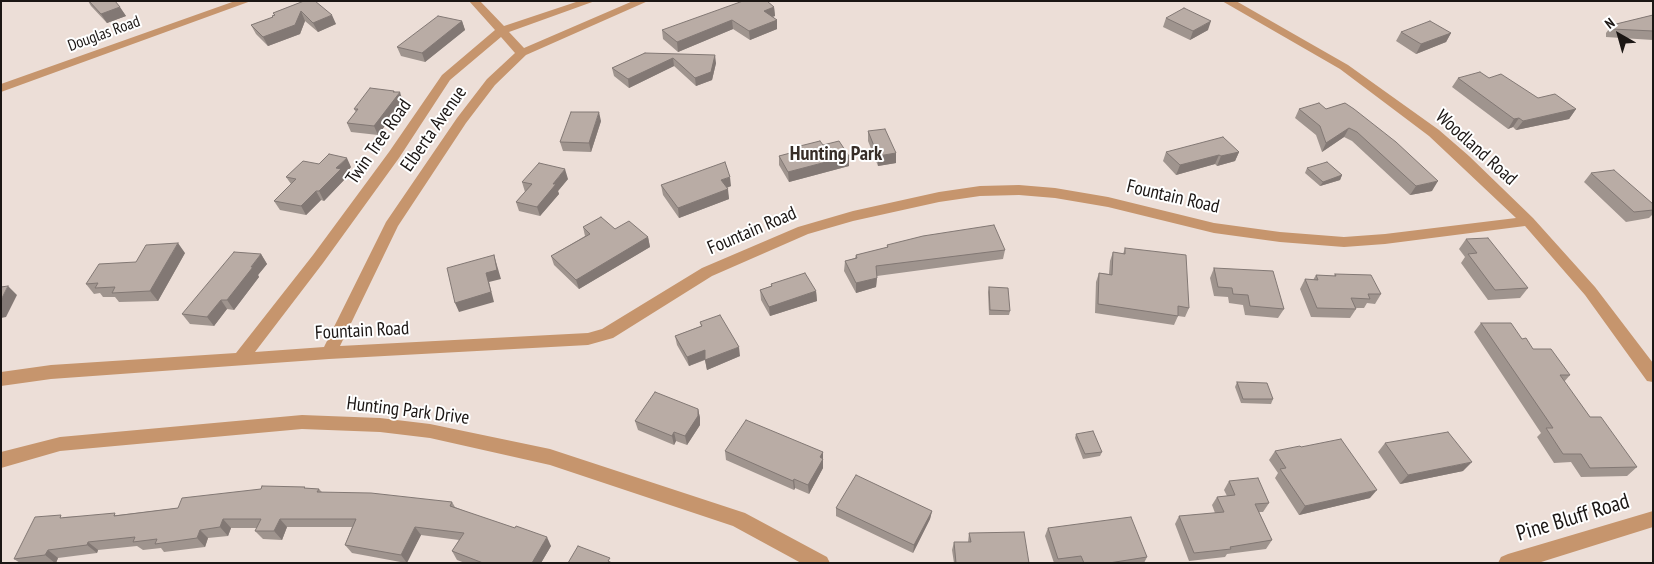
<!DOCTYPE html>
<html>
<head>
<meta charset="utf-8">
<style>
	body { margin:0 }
	#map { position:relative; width:1654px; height:564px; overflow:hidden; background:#ecded7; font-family:"PT Sans Narrow",sans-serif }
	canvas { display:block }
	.frame { position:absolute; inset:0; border:2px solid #1b1614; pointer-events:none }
	.north { position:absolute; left:1594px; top:10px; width:50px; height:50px; -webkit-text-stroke:4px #fff; paint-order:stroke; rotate:322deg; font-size:14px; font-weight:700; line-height:20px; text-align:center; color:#1b1614 }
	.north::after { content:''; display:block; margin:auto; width:18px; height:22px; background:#1b1614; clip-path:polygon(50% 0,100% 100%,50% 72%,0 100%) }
</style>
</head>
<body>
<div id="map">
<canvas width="1654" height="564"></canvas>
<div class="frame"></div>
<div class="north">N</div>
</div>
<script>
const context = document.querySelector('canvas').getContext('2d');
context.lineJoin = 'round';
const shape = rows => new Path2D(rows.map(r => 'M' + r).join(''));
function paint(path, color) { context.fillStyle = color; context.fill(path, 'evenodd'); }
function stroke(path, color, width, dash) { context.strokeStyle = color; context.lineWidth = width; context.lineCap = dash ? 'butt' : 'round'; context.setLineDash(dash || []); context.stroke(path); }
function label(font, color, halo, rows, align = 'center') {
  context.font = font + ' "PT Sans Narrow",sans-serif'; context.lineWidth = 4; context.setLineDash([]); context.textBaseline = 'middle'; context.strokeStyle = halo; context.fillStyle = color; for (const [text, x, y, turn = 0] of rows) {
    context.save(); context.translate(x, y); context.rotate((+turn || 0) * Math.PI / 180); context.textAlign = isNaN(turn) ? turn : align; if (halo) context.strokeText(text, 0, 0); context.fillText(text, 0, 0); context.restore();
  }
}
const minor = shape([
	[235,1,251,1,1,92,1,84,235,1],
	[469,1,480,1,504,26,579,1,595,1,509,32,524,48,633,1,648,1,526,55,495,85,466,123,398,226,340,346,588,333,602,329,702,268,798,227,853,211,939,192,980,186,1019,185,1055,188,1108,197,1214,223,1280,232,1344,237,1385,234,1516,218,1429,136,1340,69,1222,1,1236,1,1348,65,1439,130,1469,156,1533,218,1595,287,1653,363,1653,382,1647,381,1585,295,1525,226,1385,244,1344,247,1280,242,1214,233,1108,207,1055,198,1019,195,980,196,939,202,853,221,808,234,712,276,613,338,588,345,329,359,51,379,1,386,1,372,51,365,236,353,313,255,389,152,442,75,495,30,469,1],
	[501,37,515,53,487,79,457,118,386,222,324,347,255,352,323,263,399,158,450,80,501,37],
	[302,415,380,418,430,424,550,449,745,513,827,557,830,563,801,563,733,526,550,465,430,438,380,432,302,429,60,451,1,468,1,452,60,437,302,415],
	[1653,511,1653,527,1538,563,1498,563,1501,557,1508,554,1653,511]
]);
const wall = shape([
	[88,1,115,1,126,16,107,23,91,6],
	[304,1,336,24,318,32,305,21,300,34,268,46,256,34,251,25,273,17,272,16,274,15,273,13],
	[774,7,775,16,772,17,777,20,777,29,750,40,733,29,678,52,663,39,662,30],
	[1653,15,1653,40,1606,37,1606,33,1612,25],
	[1166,18,1208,30,1190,40,1163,27],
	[462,21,465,30,425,62,401,56,397,47],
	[1401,32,1451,33,1446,42,1416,54,1396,41],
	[645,53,716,63,712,80,696,86,674,66,629,88,614,76,612,68],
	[1458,78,1489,78,1538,98,1576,109,1569,119,1516,130,1513,127,1508,129,1452,87],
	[394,91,403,102,378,135,351,132,347,123,356,112,354,109],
	[1345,103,1432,191,1410,195,1352,141,1344,137,1322,152,1316,135,1295,118,1299,109,1326,109],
	[601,121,591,152,563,151,560,142],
	[868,131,896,153,896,163,878,166,868,141],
	[823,145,849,166,789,182,779,165,779,156,792,153,792,148],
	[1166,152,1239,152,1235,161,1217,166,1215,164,1176,175,1163,161],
	[319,164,351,167,344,175,345,179,324,201,321,200,306,215,280,210,274,201,291,184,286,177],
	[1307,168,1342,175,1340,180,1320,186,1305,173],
	[1591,173,1653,204,1653,214,1649,218,1626,222,1584,182],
	[568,179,558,191,559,194,540,216,519,211,516,202,525,192,522,182],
	[661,185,731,186,727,188,729,199,679,218,663,195],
	[583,227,615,229,648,237,650,247,579,289,554,265,551,256,585,236],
	[1466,239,1528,288,1520,298,1488,300,1461,263,1465,257,1459,249],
	[887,245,1005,250,1003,259,877,276,876,287,856,293,844,271,845,261,855,258,856,255,887,248],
	[1125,248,1189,308,1185,317,1178,316,1174,325,1095,313,1096,282,1099,273,1109,274,1110,261,1113,252,1123,254],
	[185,253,158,301,119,302,115,297,103,297,100,293,94,294,86,284,136,262],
	[261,254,267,264,258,275,259,277,234,310,227,309,214,326,190,324,182,314],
	[1214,268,1284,309,1278,318,1245,315,1243,305,1229,303,1228,297,1214,296,1210,278],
	[1335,274,1381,294,1375,304,1367,303,1364,308,1355,308,1356,309,1350,318,1311,317,1300,289,1305,279,1313,280,1316,275,1334,276],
	[771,284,816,291,817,301,770,316,761,300,760,290,771,286],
	[989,287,1010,311,1009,315,989,315,988,292],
	[700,322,740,356,707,370,705,360,689,366,677,345,675,336,701,326],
	[1481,323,1522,339,1533,349,1570,375,1564,382,1590,417,1637,467,1627,476,1581,477,1571,462,1554,463,1537,437,1541,433,1474,332],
	[1237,382,1273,399,1271,404,1241,403,1235,387],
	[698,409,700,418,700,425,687,445,676,441,674,445,638,430,635,421],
	[1076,434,1102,452,1100,456,1083,459,1075,438],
	[1385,443,1463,471,1400,484,1378,452],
	[1301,447,1370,498,1299,515,1275,478,1278,473,1269,460,1275,451],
	[725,451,823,452,823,468,809,494,795,488,794,490,726,460],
	[1229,481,1269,503,1263,512,1259,512,1272,540,1266,549,1227,554,1225,557,1189,561,1175,524,1179,516,1215,513,1212,505,1217,497,1227,496,1224,490],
	[306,488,319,489,322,492,452,502,455,507,551,546,541,563,465,563,457,560,452,551,459,540,421,535,406,563,352,553,345,545,352,527,287,527,282,540,263,539,255,531,257,528,231,528,228,536,208,538,205,547,164,552,161,548,143,550,137,546,98,550,97,553,58,558,56,563,20,563,14,559,64,517,118,515,178,508],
	[836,508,932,511,930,519,913,553,836,516],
	[1048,528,1147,557,1144,563,1054,563,1045,536],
	[969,533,1029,563,954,563,952,550,954,542,968,542]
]);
const shadedWall = shape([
	[120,7,126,16,107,23,101,14],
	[774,7,775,16,764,20,764,11],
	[301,11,305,21,300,34,268,46,263,37],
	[332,15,336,24,318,32,313,23],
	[732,20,733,29,678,52,677,42],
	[777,20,777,29,750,40,749,31],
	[462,21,465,30,425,62,422,53],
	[1211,21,1208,30,1190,40,1193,31],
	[1451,33,1446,42,1416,54,1421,44],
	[715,55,716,63,712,80,696,86,695,78],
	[673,58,674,66,629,88,628,79],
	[394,91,397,96,400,92,403,102,378,135,374,126],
	[1576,109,1569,119,1516,130,1523,121],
	[599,112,601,121,591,152,589,143],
	[1519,118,1513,127,1508,129,1514,119],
	[1349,128,1344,137,1322,152,1326,143],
	[1239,152,1235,161,1217,166,1221,156],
	[896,153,896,163,878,166,878,156],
	[1219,155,1215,164,1176,175,1180,165],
	[849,156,849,166,789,182,788,172],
	[347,158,351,167,344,175,345,179,324,201,319,191,336,168],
	[565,169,568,179,558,191,559,194,540,216,537,207,553,184],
	[1342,175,1340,180,1320,186,1323,182],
	[730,177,731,186,722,189,721,180],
	[1438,181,1432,191,1410,195,1416,186],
	[728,189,729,199,679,218,678,208],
	[316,191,321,200,306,215,301,206],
	[648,237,650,247,579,289,576,280],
	[178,243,185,253,158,301,150,291],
	[261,254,267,264,258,275,259,277,234,310,227,300],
	[494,255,501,279,489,282,494,302,459,312,455,303,486,273],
	[877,278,876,287,856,293,856,283],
	[8,286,17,295,6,317,1,318,1,300],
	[816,291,817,301,770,316,769,307],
	[221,300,227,309,214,326,207,317],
	[739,347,740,356,707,370,705,360],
	[705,350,706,359,689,366,687,357],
	[698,409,700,418,700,425,687,445,685,436],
	[674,432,676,441,674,445,672,436],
	[823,452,823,468,809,494,808,485,820,457],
	[1472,462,1463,471,1400,484,1408,475],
	[794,479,795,488,794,490,793,481],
	[1377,490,1370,498,1299,515,1305,506],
	[932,511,930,519,913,553,914,545],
	[223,519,231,528,228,536,220,527],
	[280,519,287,527,282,540,274,531],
	[415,527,421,535,407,563,401,555],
	[200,530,208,538,205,547,197,538],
	[547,537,551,546,541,563,532,563],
	[88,542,98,550,97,553,87,545],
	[48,550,58,558,56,563,55,563,45,555]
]);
const building = shape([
	[89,1,115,1,120,7,101,14,89,1],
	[304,1,315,1,332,15,313,23,301,11,295,25,263,37,251,25,273,17,272,16,275,15,273,13,304,1],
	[743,1,767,1,774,7,764,11,777,20,749,31,732,20,677,42,662,30,743,1],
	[1184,8,1211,21,1193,31,1166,18,1184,8],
	[1653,15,1653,31,1612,29,1612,25,1653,15],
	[438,16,462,21,422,53,397,47,438,16],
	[1430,21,1451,33,1421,44,1401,32,1430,21],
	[645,53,715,55,711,72,695,78,673,58,628,79,612,68,645,53],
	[1480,72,1489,78,1501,74,1538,98,1555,94,1576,109,1523,121,1519,118,1514,119,1458,78,1480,72],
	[370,88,394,91,393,92,400,92,374,126,347,123,358,109,354,109,370,88],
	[1319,103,1326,109,1345,103,1354,109,1396,142,1438,181,1416,186,1357,132,1349,128,1326,143,1320,126,1299,109,1319,103],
	[571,112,599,112,589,143,560,142,571,112],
	[885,129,896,153,878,156,868,131,885,129],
	[1223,137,1239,152,1221,156,1219,155,1180,165,1166,152,1223,137],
	[820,141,823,145,839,141,849,156,788,172,779,156,794,152,792,148,820,141],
	[329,154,347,158,336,168,341,169,319,191,316,191,301,206,274,201,296,179,286,177,303,161,319,164,329,154],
	[725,162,730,177,721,180,728,189,678,208,661,185,725,162],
	[1327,162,1342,175,1323,182,1307,168,1327,162],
	[539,163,565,169,553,184,556,184,537,207,516,202,532,184,522,182,539,163],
	[1614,170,1653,204,1653,210,1634,212,1591,173,1614,170],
	[601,217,615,229,629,221,648,237,576,280,551,256,590,234,583,227,601,217],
	[994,225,1005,250,876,266,877,278,856,283,845,261,857,258,856,255,888,247,887,245,923,236,994,225],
	[1488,238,1528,288,1495,290,1468,254,1477,253,1466,239,1488,238],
	[178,243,150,291,112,293,115,287,95,288,98,283,86,284,99,264,136,262,146,245,178,243],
	[1125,248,1186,255,1189,308,1178,306,1178,316,1098,304,1099,273,1112,275,1113,252,1125,254,1125,248],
	[234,252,261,254,251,267,253,267,227,300,221,300,207,317,182,314,234,252],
	[494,255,497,270,486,273,491,292,455,303,447,268,494,255],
	[1214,268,1273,271,1284,309,1250,306,1248,295,1233,294,1232,288,1218,287,1214,268],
	[805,273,816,291,769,307,760,290,772,286,771,284,805,273],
	[1335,274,1371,275,1381,294,1368,294,1370,299,1351,298,1356,309,1317,308,1305,279,1318,280,1316,275,1336,276,1335,274],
	[8,286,1,300,1,287,8,286],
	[989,287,1008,288,1010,311,990,310,989,287],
	[720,315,739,347,705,360,705,350,687,357,675,336,702,326,700,322,720,315],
	[1481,323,1511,323,1522,339,1526,338,1533,349,1551,349,1570,375,1560,375,1590,417,1601,417,1637,467,1590,468,1581,454,1563,454,1546,428,1553,428,1481,323],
	[1237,382,1267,383,1273,399,1243,399,1237,382],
	[655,392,698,409,698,416,685,436,674,432,672,436,635,421,655,392],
	[746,420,823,452,820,457,823,459,808,485,794,479,793,481,725,451,746,420],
	[1093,431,1102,452,1085,454,1076,434,1093,431],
	[1448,432,1472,462,1408,475,1385,443,1448,432],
	[1341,439,1377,490,1305,506,1280,469,1286,468,1275,451,1300,446,1301,447,1341,439],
	[856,475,932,511,914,545,836,508,856,475],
	[1258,478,1269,503,1255,504,1272,540,1230,547,1231,549,1194,553,1179,516,1224,512,1217,497,1235,495,1229,481,1258,478],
	[262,486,305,487,304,488,319,489,317,492,371,493,452,502,450,506,515,528,516,526,547,537,532,563,483,563,452,551,464,533,415,527,401,555,345,545,356,519,280,519,274,531,255,531,261,519,223,519,220,527,200,530,197,538,155,544,157,539,133,542,135,537,88,542,87,545,48,550,45,555,14,559,35,517,61,515,60,518,115,513,114,516,178,508,182,498,261,489,262,486],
	[1131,517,1147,557,1109,563,1084,563,1081,556,1058,559,1048,528,1131,517],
	[1024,532,1029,563,956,563,954,542,971,542,969,533,1024,532],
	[578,546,610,558,608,561,612,563,568,563,578,546]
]);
const farStreetnames = [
	["Douglas Road",104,34,-20]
];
const streetNames = [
	["Elberta Avenue",434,129,-55],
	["Twin Tree Road",379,142,-55],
	["Woodland Road",1476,148,42],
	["Fountain Road",1173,197,13],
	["Fountain Road",752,231,-23],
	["Fountain Road",362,331,-3],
	["Hunting Park Drive",408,411,7]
];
const neighbourhoodNames = [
	["Hunting Park",836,154]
];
const nearStreetnames = [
	["Pine Bluff Road",1573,518,-17]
];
paint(minor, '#c6956d');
paint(wall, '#9f948e');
paint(shadedWall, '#827874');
paint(building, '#b9aca5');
stroke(building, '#827874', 1);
label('16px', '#1b1614', '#fff', farStreetnames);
label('19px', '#1b1614', '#fff', streetNames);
label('bold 20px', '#372d27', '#fff', neighbourhoodNames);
label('22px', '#1b1614', '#fff', nearStreetnames);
</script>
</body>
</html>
